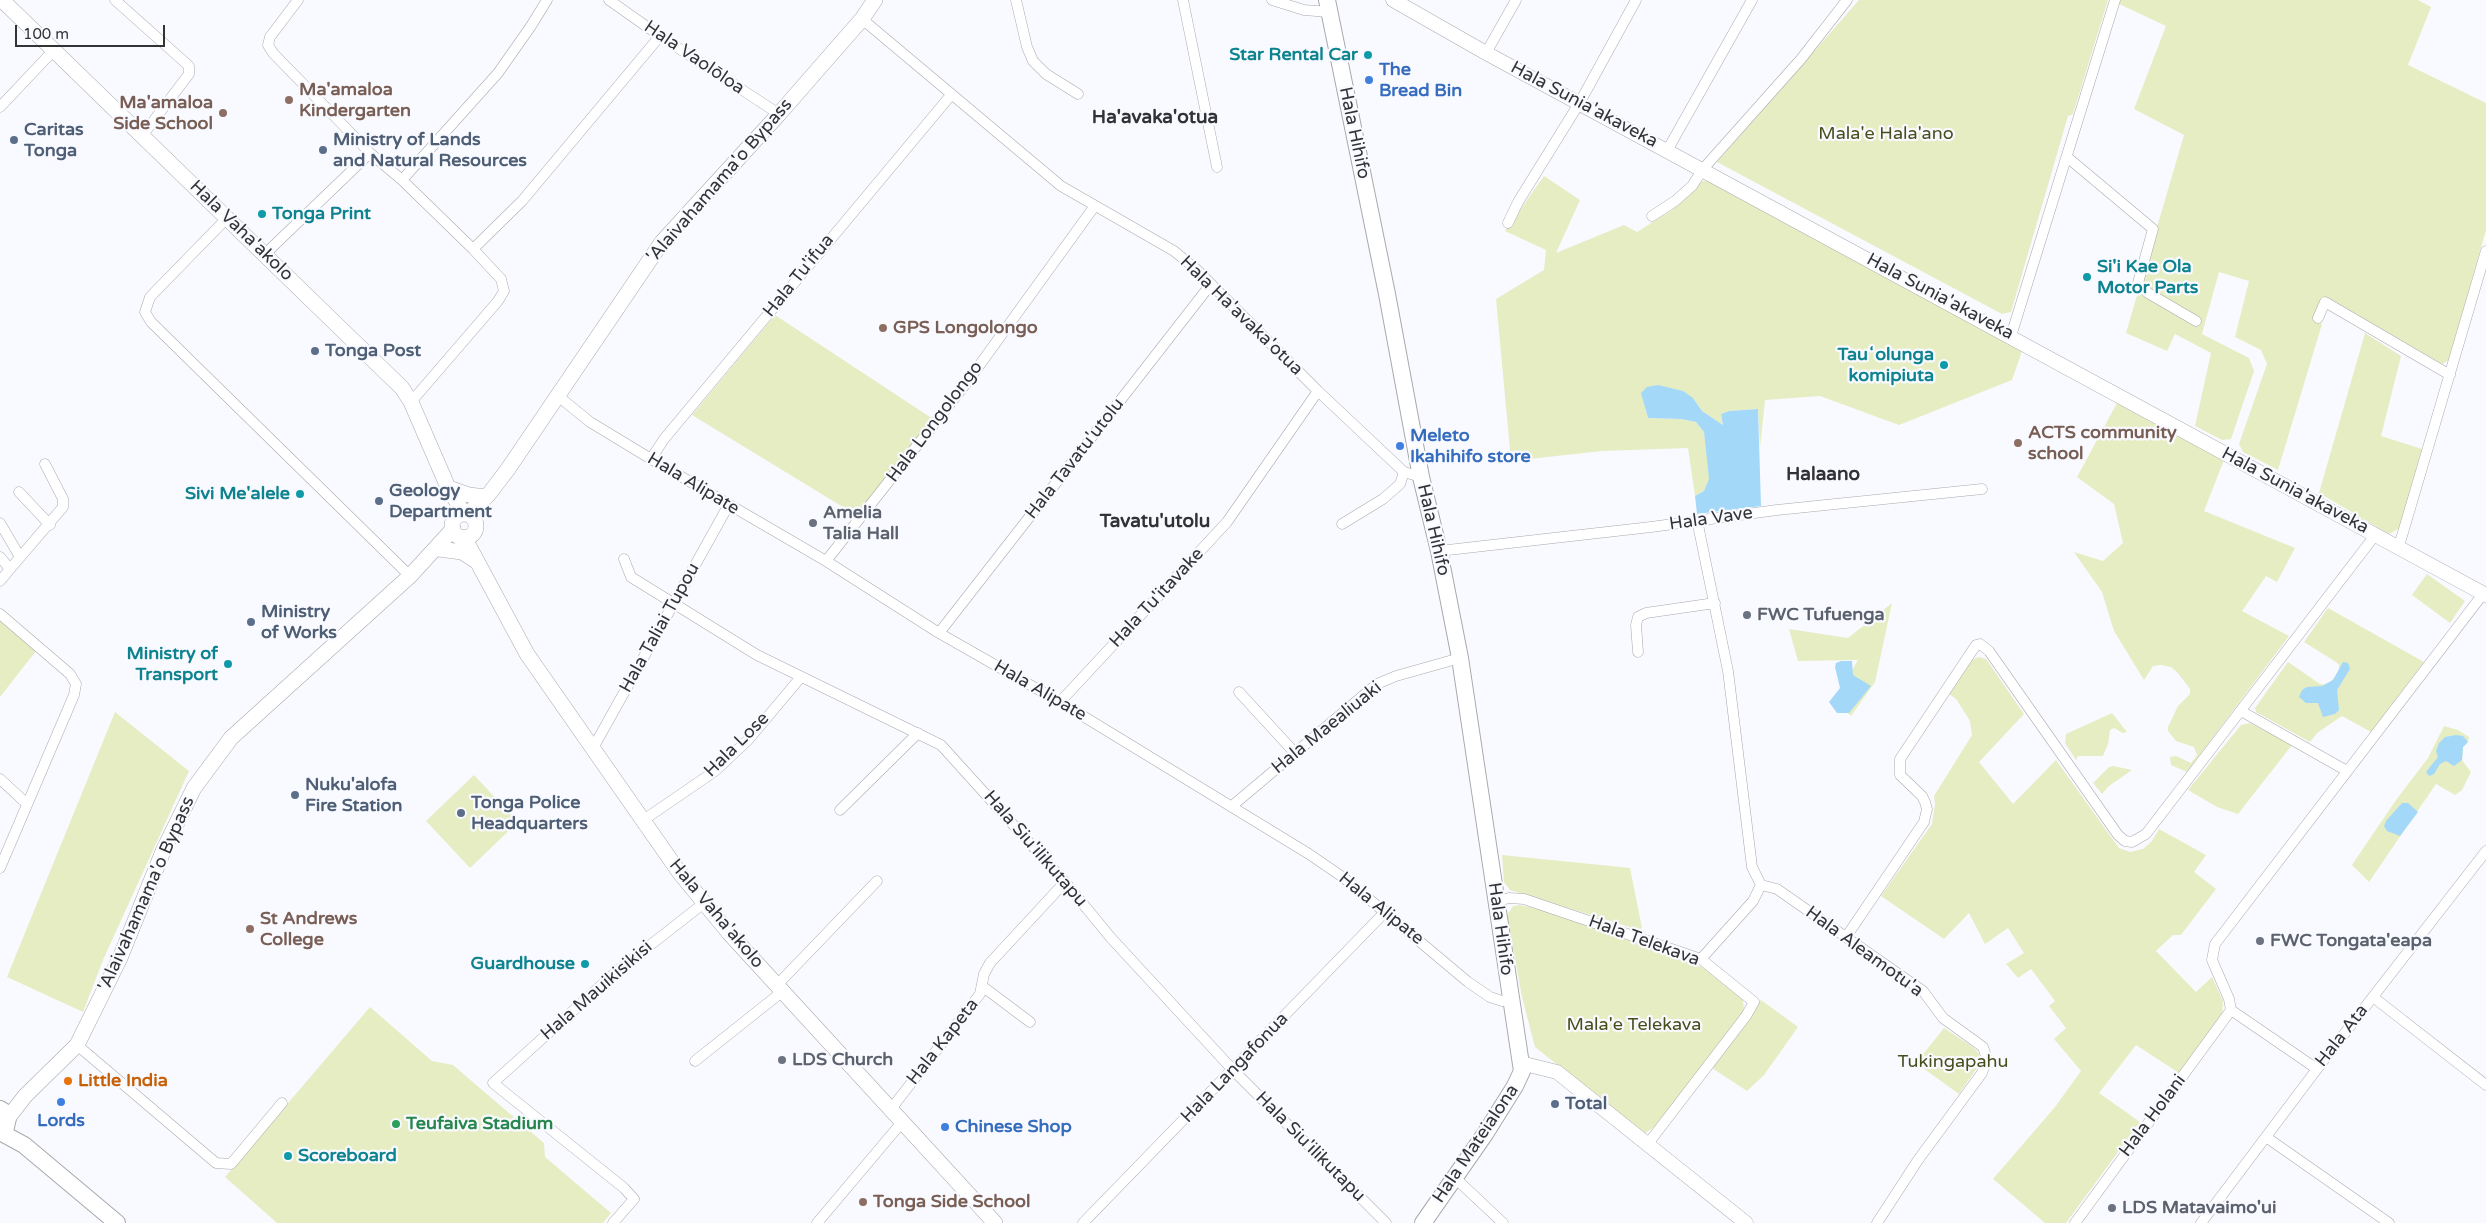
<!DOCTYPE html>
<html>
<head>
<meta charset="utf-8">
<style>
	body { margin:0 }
	#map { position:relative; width:2486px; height:1223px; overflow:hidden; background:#f9faff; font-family:"Varela Round",sans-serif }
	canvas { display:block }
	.scale { position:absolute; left:15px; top:25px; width:150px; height:22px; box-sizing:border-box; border:2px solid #323335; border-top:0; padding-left:6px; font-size:15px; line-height:18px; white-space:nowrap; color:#323335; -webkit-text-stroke:4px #f9faff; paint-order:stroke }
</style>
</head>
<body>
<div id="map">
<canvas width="2486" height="1223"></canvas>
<div class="scale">100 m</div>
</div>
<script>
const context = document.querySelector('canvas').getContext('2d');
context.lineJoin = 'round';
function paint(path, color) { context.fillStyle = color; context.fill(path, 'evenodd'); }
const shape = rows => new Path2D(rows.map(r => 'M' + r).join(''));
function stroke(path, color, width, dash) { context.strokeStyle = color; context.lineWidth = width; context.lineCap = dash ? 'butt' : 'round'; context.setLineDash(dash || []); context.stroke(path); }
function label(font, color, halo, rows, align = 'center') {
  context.font = font + ' "Varela Round",sans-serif'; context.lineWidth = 4.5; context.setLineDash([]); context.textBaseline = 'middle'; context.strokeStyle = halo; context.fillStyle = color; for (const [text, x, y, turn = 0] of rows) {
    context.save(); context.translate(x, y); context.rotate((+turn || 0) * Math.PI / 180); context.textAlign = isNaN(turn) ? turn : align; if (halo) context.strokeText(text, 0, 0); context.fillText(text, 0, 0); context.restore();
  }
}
const green = shape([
	[1859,0,2108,0,2073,114,2068,116,2011,312,2002,314,1717,162],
	[2118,0,2418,0,2431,7,2408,65,2486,103,2486,230,2449,360,2442,364,2332,300,2319,304,2313,319,2322,324,2278,470,2243,452,2239,444,2267,364,2261,350,2235,337,2249,281,2219,272,2202,334,2249,358,2254,371,2231,439,2222,440,2195,426,2211,353,2175,334,2167,351,2126,333,2184,135,2134,109,2166,26,2117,3],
	[1544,176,1580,200,1556,253,1624,225,1637,232,1672,210,1700,182,1708,180,2023,348,2012,380,1899,425,1820,396,1765,400,1760,448,1758,409,1729,411,1721,414,1723,425,1702,411,1693,398,1645,409,1648,418,1681,419,1696,422,1704,432,1710,479,1704,491,1695,496,1688,448,1602,451,1511,461,1496,299,1544,270,1546,250,1505,231],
	[775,315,933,419,856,515,692,415],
	[2365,333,2401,356,2381,436,2422,449,2400,528,2389,534,2319,493],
	[2117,403,2224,460,2204,511,2295,548,2277,582,2266,576,2242,611,2289,636,2187,772,2171,765,2170,757,2176,756,2191,763,2197,755,2194,747,2176,741,2168,731,2168,727,2178,706,2190,694,2190,689,2177,672,2171,667,2161,665,2153,666,2144,680,2114,631,2102,592,2074,552,2103,561,2123,543,2114,504,2077,477],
	[2427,574,2465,601,2450,623,2412,595],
	[1892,603,1875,682,1851,716,1834,701,1858,660,1798,661,1789,629,1848,638],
	[2328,608,2424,662,2371,732,2342,716,2317,733,2310,742,2256,712,2255,708,2288,662,2320,684,2327,685,2339,673,2339,665,2336,662,2304,642],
	[0,620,36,651,0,697],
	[1979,657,1986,659,2024,714,1979,762,2013,804,2056,760,2119,848,2130,852,2143,849,2152,841,2159,829,2206,855,2194,872,2216,889,2181,935,2173,935,2156,951,2196,992,2212,977,2223,1001,2222,1017,2179,1073,2136,1045,2099,1093,2140,1122,2066,1223,2045,1223,1993,1179,2055,1107,2081,1071,2054,1039,2066,1028,2049,1006,2055,1001,2031,969,2018,978,2006,964,2024,953,2008,928,1985,944,1969,913,1944,939,1881,896,1932,824,1935,804,1934,796,1972,735,1970,721,1956,699,1949,694,1972,660],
	[115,712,189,771,103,960,83,1012,7,977],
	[2112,713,2127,732,2123,733,2114,728,2110,730,2108,744,2103,756,2078,756,2076,760,2065,743,2066,734],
	[2250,723,2292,745,2238,814,2217,807,2188,790,2241,725],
	[2444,726,2458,730,2469,737,2468,742,2463,747,2462,760,2471,772,2462,790,2455,795,2436,784,2369,882,2352,865,2396,800,2428,758],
	[2113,766,2132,770,2109,786,2102,794,2093,783,2109,767],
	[474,775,518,822,470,868,426,821],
	[1502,855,1630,868,1642,928,1639,930,1510,890,1504,882],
	[1520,905,1547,911,1702,967,1743,1000,1744,1011,1706,1063,1654,1127,1644,1134,1535,1047,1522,997,1507,915,1513,906],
	[1761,1000,1798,1027,1764,1075,1747,1091,1712,1068],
	[370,1007,432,1061,453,1065,544,1143,545,1157,611,1213,603,1223,277,1223,225,1177],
	[1944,1028,1970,1045,1978,1052,1981,1062,1959,1094,1916,1063]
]);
const water = shape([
	[1658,385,1683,391,1693,398,1702,411,1723,425,1721,414,1729,411,1758,409,1761,506,1697,514,1695,496,1704,491,1709,479,1704,432,1696,422,1681,419,1648,418,1641,393,1647,387],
	[1841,661,1852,661,1853,675,1871,686,1849,713,1837,713,1829,702,1840,688,1835,667,1836,663],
	[2343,662,2348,663,2350,669,2337,690,2339,710,2335,714,2323,717,2318,703,2306,703,2299,697,2302,690,2307,687,2322,686,2333,680],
	[2456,735,2463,736,2468,742,2463,747,2462,760,2454,766,2446,761,2440,764,2434,774,2429,776,2426,772,2438,757,2436,751,2439,743,2445,737],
	[2402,803,2408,803,2418,812,2400,836,2387,831,2384,826,2386,821]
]);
const minor = shape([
	[115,0,189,66,189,74,142,136],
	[298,0,270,37,268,45,273,53,370,153,402,180,498,73,531,26,547,0],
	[609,0,660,36,779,114],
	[1016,0,1027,47,1033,61,1046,74,1078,94],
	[1183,0,1217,167],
	[1272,0,1304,10,1329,12],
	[862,19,1061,186,1174,251,1196,269,1318,391,1404,472,1421,477],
	[1486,53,1516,0],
	[0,107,53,51],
	[1668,149,1752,0],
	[2067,157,2153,229,2138,283,2148,293,2196,321],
	[402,180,473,249,522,201,660,36],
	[1652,216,1675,201,1692,186,1703,169,1801,59,1847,0],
	[228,217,150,297,145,312,151,322,410,576],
	[1508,223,1518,202,1580,102,1636,0],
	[264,255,370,153],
	[2318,318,2325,302,2450,375],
	[2011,336,2115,0],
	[558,396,590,422,651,459,826,561,939,633,1060,702,1309,854,1344,878,1468,982,1490,997,1502,1001,1510,1000],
	[411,402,498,301,504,291,501,279,473,249],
	[651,459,664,439,951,95],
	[19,492,50,525],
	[1697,520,1728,671,1752,867,1761,885,1753,901,1701,959],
	[0,523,20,557],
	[1342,524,1383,499,1400,484,1404,472],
	[2399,546,2486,251],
	[1439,551,1651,527,1777,510,1982,489],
	[0,557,10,569,0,581],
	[624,559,631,577,757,655,941,745,1065,882,1111,938,1233,1070,1386,1223],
	[826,561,968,381,1094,207],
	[10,569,63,507,63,499,45,464],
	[0,614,70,674,76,684,74,695,0,868],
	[939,633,1211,284],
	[1638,652,1636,625,1638,617,1646,613,1715,603],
	[1239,692,1295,753],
	[1060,702,1227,522,1318,391],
	[2241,711,2347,771],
	[592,750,728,506],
	[0,779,27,804],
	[1232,806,1377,684,1396,676,1460,658],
	[840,810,918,733],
	[642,821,715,771,748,740,801,677],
	[1761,885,1777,889,1923,991,1943,1018,1983,1047,1987,1059,1982,1073,1918,1160,1877,1223],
	[1495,902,1509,898,1524,899,1701,959,1754,1002,1746,1016,1647,1145],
	[1846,937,1924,822,1927,809,1925,802,1922,796,1900,775,1900,759,1976,645,1980,644,1989,651,2118,835,2125,841,2132,842,2146,834,2376,534],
	[777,985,877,881],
	[982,986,1030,1022],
	[2373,997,2486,1085],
	[2231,1010,2229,999,2212,960,2215,944,2483,594],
	[2231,1010,2317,1069],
	[77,1045,216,1163,231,1164,282,1103],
	[695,1061,783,991],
	[891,1109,980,994,984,974,990,963,1065,882],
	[2266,1137,2389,1223],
	[1454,1177,1503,1223],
	[613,1223,634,1199,624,1188,493,1083,616,972,704,903],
	[817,1223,903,1121],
	[1083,1223,1385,912],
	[2075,1223,2231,1010],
	[2201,1223,2317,1069,2486,851]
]);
const tertiary = shape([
	[1393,0,1486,53,2486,595],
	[1521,1063,1557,1072,1746,1223]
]);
const secondary = shape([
	[2,0,402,388,411,402,447,485,464,514],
	[449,488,469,495,485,497],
	[468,514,489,494,508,469,662,242,779,114,862,19,875,0],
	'452 526a12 12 0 1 1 24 0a12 12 0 1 1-24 0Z',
	[464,537,527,654,679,872,729,933,995,1223],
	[439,549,462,552,476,561],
	[8,1118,25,1096,77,1045,120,958,164,849,194,788,231,738,410,576,453,529]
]);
const primary = shape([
	[1327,0,1387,294,1421,477,1439,551,1460,658,1522,1071,1515,1086,1485,1134,1423,1223],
	[0,1109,5,1112,8,1118,6,1127,0,1132],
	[0,1132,24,1145,117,1223]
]);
const markers = [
	[1368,55,5,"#0f9aa8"],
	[1369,80,5,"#3f7fe0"],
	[289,100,5,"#8d6e63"],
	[223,113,5,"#8d6e63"],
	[14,140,5,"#5c6f8a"],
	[323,150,5,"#5c6f8a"],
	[262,214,5,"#0f9aa8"],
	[2087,277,5,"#0f9aa8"],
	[883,328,5,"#8d6e63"],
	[315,351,5,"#5c6f8a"],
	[1944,365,5,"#0f9aa8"],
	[2018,443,5,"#8d6e63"],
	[1400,446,5,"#3f7fe0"],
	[300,494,5,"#0f9aa8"],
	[379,501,5,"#5c6f8a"],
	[813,523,5,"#6b7280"],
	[1747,615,5,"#6b7280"],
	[251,622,5,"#5c6f8a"],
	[228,664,5,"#0f9aa8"],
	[295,795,5,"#5c6f8a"],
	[461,813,5,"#5c6f8a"],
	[250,929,5,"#8d6e63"],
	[2260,941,5,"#6b7280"],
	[585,964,5,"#0f9aa8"],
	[782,1060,5,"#6b7280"],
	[68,1081,5,"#e8710a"],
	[61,1102,5,"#3f7fe0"],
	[1555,1104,5,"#5c6f8a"],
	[396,1124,5,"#2e9e5b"],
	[945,1127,5,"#3f7fe0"],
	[288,1156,5,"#0f9aa8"],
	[863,1202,5,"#8d6e63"],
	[2112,1208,5,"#6b7280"]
];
const cultureNames = [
	["Star Rental Car",1358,55],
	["Tonga Print",272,214,"left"],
	["Si'i Kae Ola",2097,267,"left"],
	["Motor Parts",2097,288,"left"],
	["Tauʻolunga",1934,355],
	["komipiuta",1934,376],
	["Sivi Me'alele",290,494],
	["Ministry of",218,654],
	["Transport",218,675],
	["Guardhouse",575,964],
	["Scoreboard",298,1156,"left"]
];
const streetNames = [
	["Hala Vaolōloa",694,58,34],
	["Hala Sunia'akaveka",1584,105,28],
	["Hala Hihifo",1354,133,78],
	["'Alaivahamama'o Bypass",720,181,-49],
	["Hala Vaha'akolo",241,231,44],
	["Hala Tu'ifua",799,276,-51],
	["Hala Sunia'akaveka",1940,297,28],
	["Hala Ha'avaka'otua",1241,316,44],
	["Hala Longolongo",935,422,-53],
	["Hala Tavatu'utolu",1075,459,-52],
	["Hala Alipate",693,484,31],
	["Hala Sunia'akaveka",2295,491,28],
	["Hala Vave",1711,519,-8],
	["Hala Hihifo",1433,530,77],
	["Hala Tu'itavake",1157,598,-47],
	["Hala Taliai Tupou",660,628,-61],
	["Hala Alipate",1040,691,30],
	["Hala Maealiuaki",1327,728,-39],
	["Hala Lose",737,745,-45],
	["Hala Siu'ilikutapu",1035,849,49],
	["'Alaivahamama'o Bypass",147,894,-66],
	["Hala Alipate",1381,909,39],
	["Hala Vaha'akolo",716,914,50],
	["Hala Hihifo",1500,929,82],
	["Hala Telekava",1644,941,20],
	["Hala Aleamotu'a",1864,952,36],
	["Hala Mauikisikisi",597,991,-41],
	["Hala Ata",2342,1036,-52],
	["Hala Kapeta",943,1042,-52],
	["Hala Langafonua",1235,1068,-46],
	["Hala Holani",2153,1116,-53],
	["Hala Mateialona",1476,1144,-56],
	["Hala Siu'ilikutapu",1310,1147,45]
];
const shopNames = [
	["The",1379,70],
	["Bread Bin",1379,91],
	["Meleto",1410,436],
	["Ikahihifo store",1410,457],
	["Lords",61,1121,"center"],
	["Chinese Shop",955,1127]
];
const educationNames = [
	["Ma'amaloa",299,90],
	["Kindergarten",299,111],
	["Ma'amaloa",213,103,"right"],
	["Side School",213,124,"right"],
	["GPS Longolongo",893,328],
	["ACTS community",2028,433],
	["school",2028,454],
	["St Andrews",260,919],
	["College",260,940],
	["Tonga Side School",873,1202]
];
const serviceNames = [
	["Caritas",24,130],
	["Tonga",24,151],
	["Ministry of Lands",333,140],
	["and Natural Resources",333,161],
	["Tonga Post",325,351],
	["Geology",389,491],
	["Department",389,512],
	["Ministry",261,612],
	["of Works",261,633],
	["Nuku'alofa",305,785],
	["Fire Station",305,806],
	["Tonga Police",471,803],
	["Headquarters",471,824],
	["Total",1565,1104]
];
const parkNames = [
	["Mala'e Hala'ano",1886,134],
	["Mala'e Telekava",1634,1025],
	["Tukingapahu",1953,1062]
];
const worshipNames = [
	["Amelia",823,513],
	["Talia Hall",823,534],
	["FWC Tufuenga",1757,615],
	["FWC Tongata'eapa",2270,941],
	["LDS Church",792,1060],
	["LDS Matavaimo'ui",2122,1208]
];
const foodNames = [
	["Little India",78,1081]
];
const leisureNames = [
	["Teufaiva Stadium",406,1124]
];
const neighbourhoodNames = [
	["Ha'avaka'otua",1155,118],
	["Halaano",1823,475],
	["Tavatu'utolu",1155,522]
];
paint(green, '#e6edc3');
paint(water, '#a4d8f9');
stroke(minor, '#a8a9ad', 11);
stroke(tertiary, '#a8a9ad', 15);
stroke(secondary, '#a8a9ad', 16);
stroke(primary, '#a8a9ad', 18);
stroke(minor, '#fff', 10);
stroke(tertiary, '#fff', 14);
stroke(secondary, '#fff', 15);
stroke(primary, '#fff', 16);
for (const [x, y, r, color] of markers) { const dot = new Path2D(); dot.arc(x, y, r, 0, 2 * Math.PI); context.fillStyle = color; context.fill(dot); stroke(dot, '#f9faff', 2); }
label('bold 18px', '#0d838f', '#f9faff', cultureNames, 'right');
label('18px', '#323335', '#f9faff', streetNames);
label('bold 18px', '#366cbe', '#f9faff', shopNames, 'left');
label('bold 18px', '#785e54', '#f9faff', educationNames, 'left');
label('bold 18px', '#4e5e75', '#f9faff', serviceNames, 'left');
label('18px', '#484d1c', '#f9faff', parkNames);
label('bold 18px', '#5b616d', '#f9faff', worshipNames, 'left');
label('bold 18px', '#c56008', '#f9faff', foodNames, 'left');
label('bold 18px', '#27864d', '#f9faff', leisureNames, 'left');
label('bold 19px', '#323236', '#f9faff', neighbourhoodNames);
</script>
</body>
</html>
